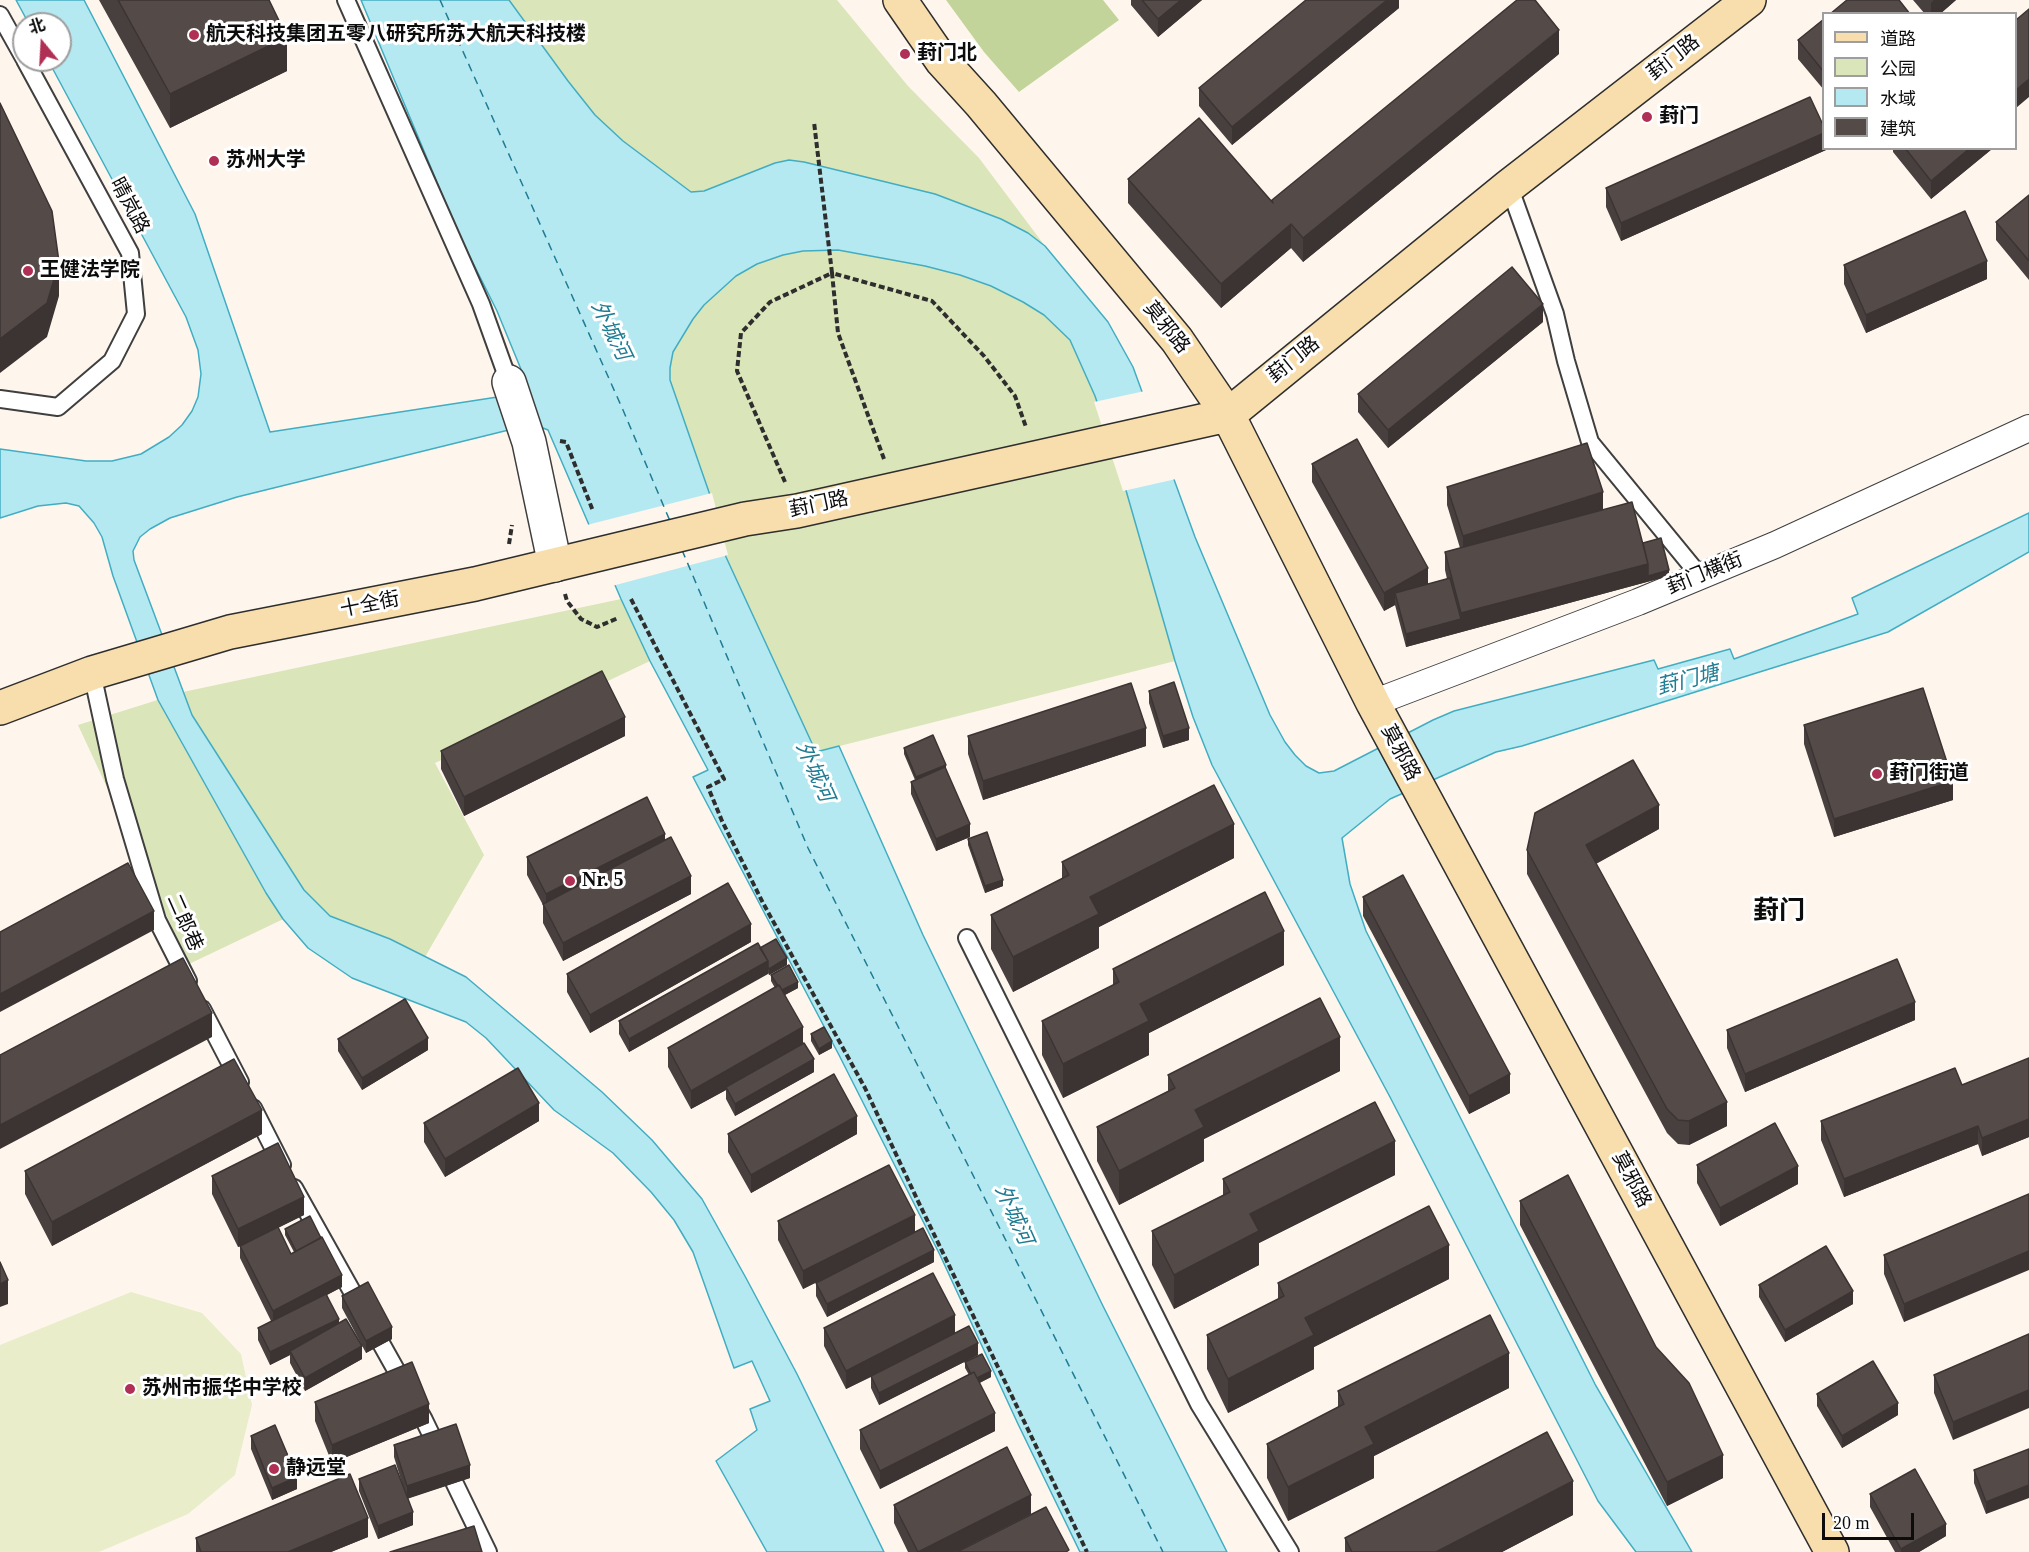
<!DOCTYPE html>
<html>
<head>
<meta charset="utf-8">
<style>
	body { margin:0 }
	#map { position:relative; width:2029px; height:1552px; overflow:hidden; background:#fef6ed; font-family:"Times New Roman","Noto Sans SC",serif }
	canvas { display:block }
	.legend { position:absolute; left:1822px; top:12px; width:195px; height:138px; box-sizing:border-box; background:#fff; border:2px solid #9e9e9e; margin:0; padding:8px 10px; list-style:none; font-size:18px; color:#0c0c0c }
	.legend li { display:flex; align-items:center; gap:12px; height:30px }
	.legend b { width:30px; border:2px solid #9e9e9e }
	.north { position:absolute; left:12px; top:12px; width:60px; height:60px; box-sizing:border-box; background:#fff; border:2px solid #9e9e9e; border-radius:50%; rotate:342deg; font-size:16px; font-weight:700; line-height:24px; text-align:center; color:#0c0c0c }
	.north::after { content:''; display:block; margin:auto; width:21px; height:27px; background:#b03055; clip-path:polygon(50% 0,100% 100%,50% 72%,0 100%) }
	.scale { position:absolute; left:1822px; top:1513px; width:92px; height:27px; box-sizing:border-box; border:3px solid #0c0c0c; border-top:0; padding-left:8px; font-size:18px; line-height:21px; white-space:nowrap; color:#0c0c0c; -webkit-text-stroke:4px #fff; paint-order:stroke }
</style>
</head>
<body>
<div id="map">
<canvas width="2029" height="1552"></canvas>
<ul class="legend">
<li><b style="height:8px;background:#f8dead"></b>道路</li>
<li><b style="height:16px;background:#dae5b9"></b>公园</li>
<li><b style="height:16px;background:#b5e9f1"></b>水域</li>
<li><b style="height:16px;background:#544b49"></b>建筑</li>
</ul>
<div class="north">北</div>
<div class="scale">20 m</div>
</div>
<script>
const context = document.querySelector('canvas').getContext('2d');
context.lineJoin = 'round';
function paint(path, color) { context.fillStyle = color; context.fill(path, 'evenodd'); }
const shape = rows => new Path2D(rows.map(r => 'M' + r).join(''));
function stroke(path, color, width, dash) { context.strokeStyle = color; context.lineWidth = width; context.lineCap = dash ? 'butt' : 'round'; context.setLineDash(dash || []); context.stroke(path); }
function label(font, color, halo, rows, align = 'center') {
  context.font = font + ' "Times New Roman","Noto Sans SC",serif'; context.lineWidth = 6; context.setLineDash([]); context.textBaseline = 'middle'; context.strokeStyle = halo; context.fillStyle = color; for (const [text, x, y, turn = 0] of rows) {
    context.save(); context.translate(x, y); context.rotate((+turn || 0) * Math.PI / 180); context.textAlign = isNaN(turn) ? turn : align; if (halo) context.strokeText(text, 0, 0); context.fillText(text, 0, 0); context.restore();
  }
}
const green = shape([
	[509,0,837,0,908,86,979,158,1045,246,1028,233,1001,219,935,194,775,163,704,191,691,192,623,141,595,115,568,81],
	[838,250,925,266,960,275,991,286,1023,302,1044,315,1070,340,1095,396,1121,473,1175,661,816,752,726,557,710,495,670,380,670,368,673,352,693,319,704,305,736,276,757,264,783,255,803,251],
	[621,599,650,661,435,763,484,855,425,957,390,939,330,916,317,903,189,964,78,725,183,692]
]);
const forest = shape([
	[946,0,1103,0,1119,20,1019,92,984,52]
]);
const pitch = shape([
	[131,1292,202,1313,241,1354,252,1405,235,1475,188,1514,99,1552,0,1552,0,1345]
]);
const water = shape([
	[16,0,84,0,195,214,270,432,517,394,525,379,497,311,459,235,361,0,509,0,568,81,595,115,623,141,691,192,704,191,775,163,789,160,804,162,935,194,1001,219,1028,233,1045,246,1108,322,1133,367,1195,537,1270,715,1285,742,1295,755,1306,766,1319,773,1334,771,1433,720,1454,711,1654,660,1658,669,1730,649,1734,659,1858,614,1852,598,2029,513,2029,552,1888,632,1522,746,1496,752,1390,799,1342,838,1350,884,1366,931,1595,1384,1692,1552,1636,1552,1598,1501,1390,1097,1212,765,1193,717,1175,661,1121,473,1095,396,1070,340,1044,315,1023,302,991,286,960,275,925,266,838,250,803,251,783,255,757,264,736,276,704,305,693,319,673,352,670,368,670,380,710,495,726,557,816,752,839,746,923,935,1103,1306,1227,1552,1080,1552,1018,1424,940,1255,839,1055,693,777,708,770,650,661,621,599,548,430,533,424,237,497,170,518,150,529,140,537,133,551,134,560,192,715,304,890,330,916,390,939,466,977,602,1092,652,1140,702,1199,746,1278,797,1374,884,1552,767,1552,716,1461,757,1430,750,1409,770,1401,752,1361,734,1368,693,1252,674,1220,651,1192,613,1153,554,1110,486,1038,466,1022,352,978,308,948,283,919,266,893,158,700,113,576,102,537,94,523,79,506,66,503,38,506,0,518,0,449,86,461,112,461,141,454,169,437,182,425,192,411,198,397,201,374,198,350,186,317,48,60,60,60,60,24,29,24,16,0]
]);
const pier = shape([
	[1145,391,1176,479,1123,491,1094,402],
	[712,493,728,555,612,586,587,525]
]);
const ferry = shape([
	[440,0,623,410,670,521],
	[682,550,808,848,1163,1552]
]);
const path = shape([
	[560,441,566,442,593,511],
	[884,459,838,333,832,273,932,301,984,356,1015,396,1026,427],
	[785,482,737,371,741,333,770,302,832,273,814,122],
	[509,544,512,525],
	[565,594,567,601,581,619,597,627,618,618],
	[631,599,724,779,708,787,722,821,763,903,865,1088,917,1199,1087,1552]
]);
const service = shape([
	[346,0,481,304,509,382],
	[0,15,24,58],
	[1509,186,1555,314,1566,361,1590,442,1700,576],
	[0,399,58,407,112,361,136,314,130,253,25,60],
	[92,673,115,779,157,920,188,981],
	[967,938,1199,1404,1290,1552],
	[202,1009,240,1082],
	[253,1108,282,1165],
	[294,1188,424,1420,488,1552]
]);
const pedestrian = shape([
	[1373,703,1638,602,1775,545,2029,428]
]);
const minor = shape([
	[509,382,529,442,555,565]
]);
const secondary = shape([
	[900,0,942,61,981,104,1177,340,1228,415,1373,703,1832,1552],
	[0,708,92,673,230,632,475,584,745,519,797,511,1228,415,1509,186,1749,0]
]);
const wall = shape([
	[99,0,269,0,287,71,170,128],
	[1131,0,1202,0,1158,37,1131,5],
	[1399,0,1399,8,1232,145,1199,106,1199,88],
	[1913,0,1956,0,1940,14,1925,14],
	[1824,19,1824,90,1798,59,1798,40],
	[1559,54,1303,262,1291,248,1221,308,1128,203,1128,179,1272,202],
	[1826,148,1826,150,1621,241,1606,207,1606,188],
	[1893,148,1992,148,1992,149,1931,199,1893,152],
	[2029,195,2029,280,1996,240,1996,222],
	[1844,265,1987,279,1866,333,1844,284],
	[1543,322,1388,448,1358,412,1358,394],
	[1312,464,1428,584,1447,579,1445,570,1445,552,1460,548,1447,505,1447,487,1603,509,1643,543,1669,576,1406,647,1395,605,1384,611,1312,482],
	[1149,691,1189,740,1163,748,1149,703],
	[1804,725,1953,800,1834,837,1804,744],
	[625,736,464,816,441,769,441,751],
	[968,736,1146,746,983,800,968,754],
	[904,748,946,769,970,837,936,851,911,794,911,782,915,780,904,754],
	[1659,829,1596,864,1727,1126,1689,1145,1678,1144,1667,1133,1527,874,1527,850],
	[968,839,1003,886,985,893,968,845],
	[665,841,691,894,563,961,543,923,543,905,527,875,527,857],
	[1234,858,1099,927,1099,948,1013,992,991,949,991,915,1062,879,1062,862],
	[1363,897,1510,1093,1469,1114,1363,916],
	[751,942,590,1033,567,992,567,974],
	[760,948,787,965,769,975,768,973,629,1052,619,1034,619,1021],
	[1284,965,1149,1033,1149,1055,1063,1098,1042,1055,1042,1021,1113,985,1113,969],
	[771,975,798,988,785,995,814,1072,735,1116,726,1099,726,1090,691,1109,668,1067,668,1048,775,988,771,981],
	[1915,1020,1745,1092,1727,1048,1727,1030],
	[811,1034,832,1048,819,1055,811,1041],
	[338,1039,428,1050,362,1090,338,1051],
	[2029,1058,2029,1137,1982,1156,1978,1144,1844,1197,1821,1140,1821,1121,1962,1085],
	[1340,1071,1204,1139,1204,1161,1119,1205,1097,1161,1097,1127,1168,1091,1168,1075],
	[539,1121,445,1177,424,1142,424,1123],
	[262,1134,52,1246,25,1194,25,1171],
	[728,1134,857,1134,751,1193,728,1152],
	[1697,1165,1798,1184,1720,1226,1697,1183],
	[1395,1175,1259,1243,1259,1265,1174,1309,1152,1265,1152,1231,1223,1195,1223,1179],
	[212,1176,304,1215,278,1228,291,1254,294,1252,285,1235,285,1229,342,1287,327,1295,339,1323,362,1359,305,1391,290,1363,290,1355,270,1365,258,1340,258,1328,271,1321,240,1258,240,1246,238,1247,212,1194],
	[2029,1194,1904,1322,1884,1274,1884,1255],
	[1520,1201,1656,1347,1723,1478,1667,1506,1520,1225],
	[778,1221,915,1233,934,1262,827,1317,816,1296,816,1283,833,1274,803,1289,778,1240],
	[1449,1279,1314,1347,1314,1369,1228,1413,1207,1369,1207,1335,1278,1300,1278,1283],
	[1759,1285,1853,1304,1785,1342,1759,1297],
	[342,1296,392,1339,366,1353,342,1308],
	[824,1328,955,1334,978,1355,879,1405,871,1388,871,1377,846,1389,824,1346],
	[2029,1334,1953,1440,1934,1393,1934,1375],
	[965,1362,991,1377,979,1383,995,1431,880,1489,860,1449,860,1430,969,1375,965,1368],
	[1509,1388,1374,1456,1374,1478,1288,1521,1267,1478,1267,1444,1338,1408,1338,1391],
	[1817,1394,1898,1415,1842,1448,1817,1406],
	[315,1402,429,1423,332,1463,315,1421],
	[251,1436,297,1489,272,1500,251,1449],
	[394,1445,470,1478,408,1498,413,1525,378,1539,359,1491,359,1479,405,1493,394,1457],
	[2029,1449,1986,1514,1974,1483,1974,1470],
	[1870,1494,1946,1536,1919,1552,1895,1552,1870,1507],
	[894,1505,1031,1514,956,1552,908,1552,894,1523],
	[1573,1515,1502,1552,1345,1552,1345,1538],
	[368,1537,331,1552,196,1552,196,1538]
]);
const shadedWall = shape([
	[1181,0,1202,0,1158,37,1158,19],
	[1387,0,1399,0,1399,8,1232,145,1232,127],
	[1934,0,1956,0,1940,14,1931,14,1931,3],
	[1559,30,1559,54,1303,262,1303,238],
	[287,37,287,71,170,128,170,94],
	[2029,79,2029,97,2016,108,2016,90],
	[1824,133,1824,148,1826,148,1826,150,1621,241,1621,223],
	[1970,148,1992,149,1931,199,1931,181],
	[1291,224,1291,248,1221,308,1221,284],
	[1987,261,1987,279,1866,333,1866,315],
	[59,262,59,296,47,337,0,373,0,339],
	[1543,304,1543,322,1388,448,1388,430],
	[1603,492,1603,511,1463,555,1463,536],
	[1648,564,1669,570,1669,576,1406,647,1406,634,1461,619,1461,613],
	[1428,568,1428,587,1395,593,1395,605,1384,611,1384,593],
	[625,717,625,736,464,816,464,797],
	[1146,728,1146,746,983,800,983,781],
	[1189,728,1189,740,1163,748,1163,736],
	[946,765,946,771,916,783,916,777],
	[1953,781,1953,800,1834,837,1834,819],
	[1659,805,1659,829,1586,869,1586,845],
	[970,824,970,837,936,851,936,839],
	[1234,824,1234,858,1099,927,1099,948,1013,992,1013,957,1090,897],
	[665,834,665,852,546,912,546,894],
	[691,876,691,894,563,961,563,943],
	[1003,880,1003,886,985,893,985,886],
	[154,911,154,930,0,1012,0,994],
	[751,924,751,942,590,1033,590,1015],
	[1284,931,1284,965,1149,1033,1149,1055,1063,1098,1063,1064,1140,1004],
	[787,958,787,965,769,975,769,969],
	[768,961,768,974,629,1052,629,1039],
	[798,982,798,988,781,997,781,991],
	[1915,1002,1915,1020,1745,1092,1745,1074],
	[212,1013,212,1037,0,1149,0,1125],
	[803,1027,803,1046,726,1087,726,1090,691,1109,691,1091],
	[1340,1037,1340,1071,1204,1139,1204,1161,1119,1205,1119,1171,1195,1110],
	[428,1038,428,1050,362,1090,362,1078],
	[832,1041,832,1048,819,1055,819,1049],
	[814,1059,814,1072,735,1116,735,1104],
	[1510,1074,1510,1093,1469,1114,1469,1096],
	[1727,1102,1727,1126,1689,1145,1689,1121],
	[539,1103,539,1121,445,1177,445,1159],
	[262,1110,262,1134,52,1246,52,1222],
	[857,1116,857,1134,751,1193,751,1175],
	[2029,1119,2029,1137,1982,1156,1982,1138],
	[1978,1126,1978,1144,1844,1197,1844,1179],
	[1395,1141,1395,1175,1259,1243,1259,1265,1174,1309,1174,1275,1250,1214],
	[1798,1166,1798,1184,1720,1226,1720,1208],
	[304,1197,304,1215,238,1247,238,1229],
	[915,1215,915,1233,803,1289,803,1271],
	[1449,1245,1449,1279,1314,1347,1314,1369,1228,1413,1228,1379,1305,1318],
	[934,1250,934,1262,827,1317,827,1304],
	[2029,1251,2029,1270,1904,1322,1904,1304],
	[342,1275,342,1287,273,1323,273,1311],
	[8,1280,8,1304,0,1307,0,1284],
	[1853,1291,1853,1304,1785,1342,1785,1330],
	[955,1315,955,1334,846,1389,846,1371],
	[339,1319,339,1331,290,1351,290,1355,270,1365,270,1352],
	[392,1327,392,1339,366,1353,366,1341],
	[978,1343,978,1355,879,1405,879,1393],
	[362,1346,362,1359,305,1391,305,1378],
	[1509,1353,1509,1388,1374,1456,1374,1478,1288,1521,1288,1487,1365,1427],
	[991,1371,991,1377,974,1386,974,1379],
	[2029,1390,2029,1408,1953,1440,1953,1422],
	[1898,1403,1898,1415,1842,1448,1842,1436],
	[429,1404,429,1423,332,1463,332,1445],
	[995,1413,995,1431,880,1489,880,1471],
	[1723,1455,1723,1478,1667,1506,1667,1482],
	[470,1465,470,1478,407,1499,407,1486],
	[297,1477,297,1489,272,1500,272,1488],
	[1573,1481,1573,1515,1502,1552,1436,1552],
	[2029,1485,2029,1498,1986,1514,1986,1502],
	[1031,1495,1031,1514,956,1552,919,1552],
	[413,1512,413,1525,378,1539,378,1526],
	[368,1518,368,1537,331,1552,288,1552],
	[1946,1524,1946,1536,1919,1552,1901,1552,1901,1549]
]);
const building = shape([
	[118,0,269,0,287,37,170,94,118,0],
	[1142,0,1181,0,1158,19,1142,0],
	[1306,0,1387,0,1232,127,1199,88,1306,0],
	[1517,0,1535,0,1559,30,1303,238,1291,224,1221,284,1128,179,1199,118,1273,203,1272,200,1517,0],
	[1847,0,1899,0,1910,14,1830,14,1847,0],
	[2029,9,2029,79,2016,90,2016,20,2029,9],
	[1824,19,1824,72,1798,40,1824,19],
	[1810,97,1824,127,1824,133,1621,223,1606,188,1810,97],
	[0,103,52,211,59,262,47,303,0,339,0,103],
	[1905,148,1970,148,1931,181,1905,148],
	[2029,195,2029,261,1996,222,2029,195],
	[1965,211,1987,261,1866,315,1844,265,1965,211],
	[1512,267,1543,304,1388,430,1358,394,1512,267],
	[1357,439,1428,568,1384,593,1312,464,1357,439],
	[1587,443,1603,492,1463,536,1447,487,1587,443],
	[1632,502,1648,564,1461,613,1445,552,1632,502],
	[1661,538,1669,570,1648,576,1648,564,1643,543,1661,538],
	[1450,578,1461,619,1406,634,1395,593,1450,578],
	[602,671,625,717,464,797,441,751,602,671],
	[1174,682,1189,728,1163,736,1149,691,1174,682],
	[1131,683,1146,728,983,781,968,736,1131,683],
	[1923,688,1953,781,1834,819,1804,725,1923,688],
	[933,735,946,765,916,777,904,748,933,735],
	[1633,760,1659,805,1586,845,1727,1102,1689,1121,1678,1120,1667,1109,1527,850,1535,813,1633,760],
	[945,767,970,824,936,839,911,782,945,767],
	[1214,785,1234,824,1090,897,1099,914,1013,957,991,915,1069,875,1062,862,1214,785],
	[647,797,665,834,546,894,527,857,647,797],
	[987,832,1003,880,985,886,968,839,987,832],
	[671,837,691,876,563,943,543,904,671,837],
	[128,863,154,911,0,994,0,932,128,863],
	[1403,875,1510,1074,1469,1096,1363,897,1403,875],
	[728,883,751,924,590,1015,567,974,728,883],
	[1265,892,1284,931,1140,1004,1149,1021,1063,1064,1042,1021,1119,982,1113,969,1265,892],
	[776,939,787,958,769,969,768,967,768,961,760,948,776,939],
	[758,943,768,961,629,1039,619,1021,758,943],
	[183,958,212,1013,0,1125,0,1055,183,958],
	[1897,959,1915,1002,1745,1074,1727,1030,1897,959],
	[789,965,798,982,782,990,779,985,778,986,771,975,789,965],
	[779,985,803,1027,691,1091,668,1048,779,985],
	[1320,998,1340,1037,1195,1110,1204,1127,1119,1171,1097,1127,1175,1088,1168,1075,1320,998],
	[405,999,428,1038,362,1078,338,1039,405,999],
	[824,1027,832,1041,819,1049,811,1034,824,1027],
	[804,1043,814,1059,735,1104,726,1087,804,1043],
	[2029,1058,2029,1119,1982,1138,1978,1126,1844,1179,1821,1121,1955,1068,1962,1085,2029,1058],
	[234,1059,262,1110,52,1222,25,1171,234,1059],
	[518,1068,539,1103,445,1159,424,1123,518,1068],
	[834,1074,857,1116,751,1175,728,1134,834,1074],
	[1375,1102,1395,1141,1250,1214,1259,1231,1174,1275,1152,1231,1230,1192,1223,1179,1375,1102],
	[1775,1123,1798,1166,1720,1208,1697,1165,1775,1123],
	[278,1143,304,1197,238,1229,212,1176,278,1143],
	[889,1165,915,1215,803,1271,778,1221,889,1165],
	[1568,1175,1656,1347,1689,1383,1723,1455,1667,1482,1520,1201,1568,1175],
	[2029,1194,2029,1251,1904,1304,1884,1255,2029,1194],
	[1429,1206,1449,1245,1305,1318,1314,1335,1228,1379,1207,1335,1284,1296,1278,1283,1429,1206],
	[310,1216,321,1238,296,1251,285,1229,310,1216],
	[278,1227,291,1254,322,1237,342,1275,273,1311,240,1246,278,1227],
	[923,1228,934,1250,827,1304,816,1283,923,1228],
	[1826,1246,1853,1291,1785,1330,1759,1285,1826,1246],
	[0,1262,8,1280,0,1284,0,1262],
	[933,1273,955,1315,846,1371,824,1328,933,1273],
	[368,1282,392,1327,366,1341,342,1296,368,1282],
	[326,1294,339,1319,270,1352,258,1328,326,1294],
	[1490,1315,1509,1353,1365,1427,1374,1444,1288,1487,1267,1444,1344,1404,1338,1391,1490,1315],
	[346,1319,362,1346,305,1378,290,1351,346,1319],
	[969,1326,978,1343,879,1393,871,1376,969,1326],
	[2029,1334,2029,1390,1953,1422,1934,1375,2029,1334],
	[982,1354,991,1371,977,1378,974,1372,971,1374,965,1362,982,1354],
	[1873,1361,1898,1403,1842,1436,1817,1394,1873,1361],
	[412,1362,429,1404,332,1445,315,1402,412,1362],
	[974,1372,995,1413,880,1471,860,1430,974,1372],
	[456,1424,470,1465,407,1486,394,1445,456,1424],
	[275,1425,297,1477,272,1488,251,1436,275,1425],
	[1547,1432,1573,1481,1436,1552,1352,1552,1345,1538,1547,1432],
	[1007,1447,1031,1495,918,1552,894,1505,1007,1447],
	[2029,1449,2029,1485,1986,1502,1974,1470,2029,1449],
	[395,1465,413,1512,378,1526,359,1479,395,1465],
	[1915,1469,1946,1524,1901,1549,1870,1494,1915,1469],
	[350,1474,368,1518,288,1552,201,1552,196,1538,350,1474],
	[1046,1507,1069,1550,1066,1552,957,1552,1046,1507],
	[474,1526,482,1552,390,1552,474,1526]
]);
const markers = [
	[194,35,6,"#b03055"],
	[905,54,6,"#b03055"],
	[1647,117,6,"#b03055"],
	[214,161,6,"#b03055"],
	[28,271,6,"#b03055"],
	[1877,774,6,"#b03055"],
	[570,881,6,"#b03055"],
	[130,1389,6,"#b03055"],
	[274,1469,6,"#b03055"]
];
const poiNames = [
	["航天科技集团五零八研究所苏大航天科技楼",206,35],
	["葑门北",917,54],
	["葑门",1659,117],
	["苏州大学",226,161],
	["王健法学院",40,271],
	["葑门街道",1889,774],
	["Nr. 5",582,881],
	["苏州市振华中学校",142,1389],
	["静远堂",286,1469]
];
const streetNames = [
	["葑门路",1674,58,-38],
	["晴岚路",129,206,62],
	["莫邪路",1166,328,51],
	["葑门路",1294,360,-39],
	["葑门路",819,505,-12],
	["葑门横街",1705,574,-22],
	["十全街",370,605,-11],
	["莫邪路",1400,753,62],
	["二郎巷",184,923,66],
	["莫邪路",1631,1180,62]
];
const waterNames = [
	["外城河",610,331,64],
	["葑门塘",1688,681,-14],
	["外城河",814,772,66],
	["外城河",1013,1215,66]
];
const districtNames = [
	["葑门",1779,912]
];
paint(green, '#dae5b9');
paint(forest, '#c2d49a');
paint(pitch, '#e9edca');
paint(water, '#b5e9f1');
stroke(water, '#42adc2', 1.5);
paint(pier, '#fef6ed');
stroke(ferry, '#207c93', 1.5, [8, 6]);
stroke(service, '#3f3f3f', 20);
stroke(pedestrian, '#3f3f3f', 28);
stroke(minor, '#3f3f3f', 36);
stroke(secondary, '#2e2e2e', 36);
stroke(path, '#2e2e2e', 4, [6, 3]);
stroke(service, '#fff', 16);
stroke(pedestrian, '#fff', 26);
stroke(minor, '#fff', 33);
stroke(secondary, '#f8dead', 33);
paint(wall, '#48403f');
paint(shadedWall, '#3b3433');
paint(building, '#544b49');
stroke(building, '#3b3433', 1.5);
for (const [x, y, r, color] of markers) { const dot = new Path2D(); dot.arc(x, y, r, 0, 2 * Math.PI); context.fillStyle = color; context.fill(dot); stroke(dot, '#fff', 2); }
label('bold 20px', '#0c0c0c', '#fff', poiNames, 'left');
label('20px', '#0c0c0c', '#fff', streetNames);
label('italic 21px', '#207c93', '#fff', waterNames);
label('bold 26px', '#0c0c0c', '#fff', districtNames);
</script>
</body>
</html>
